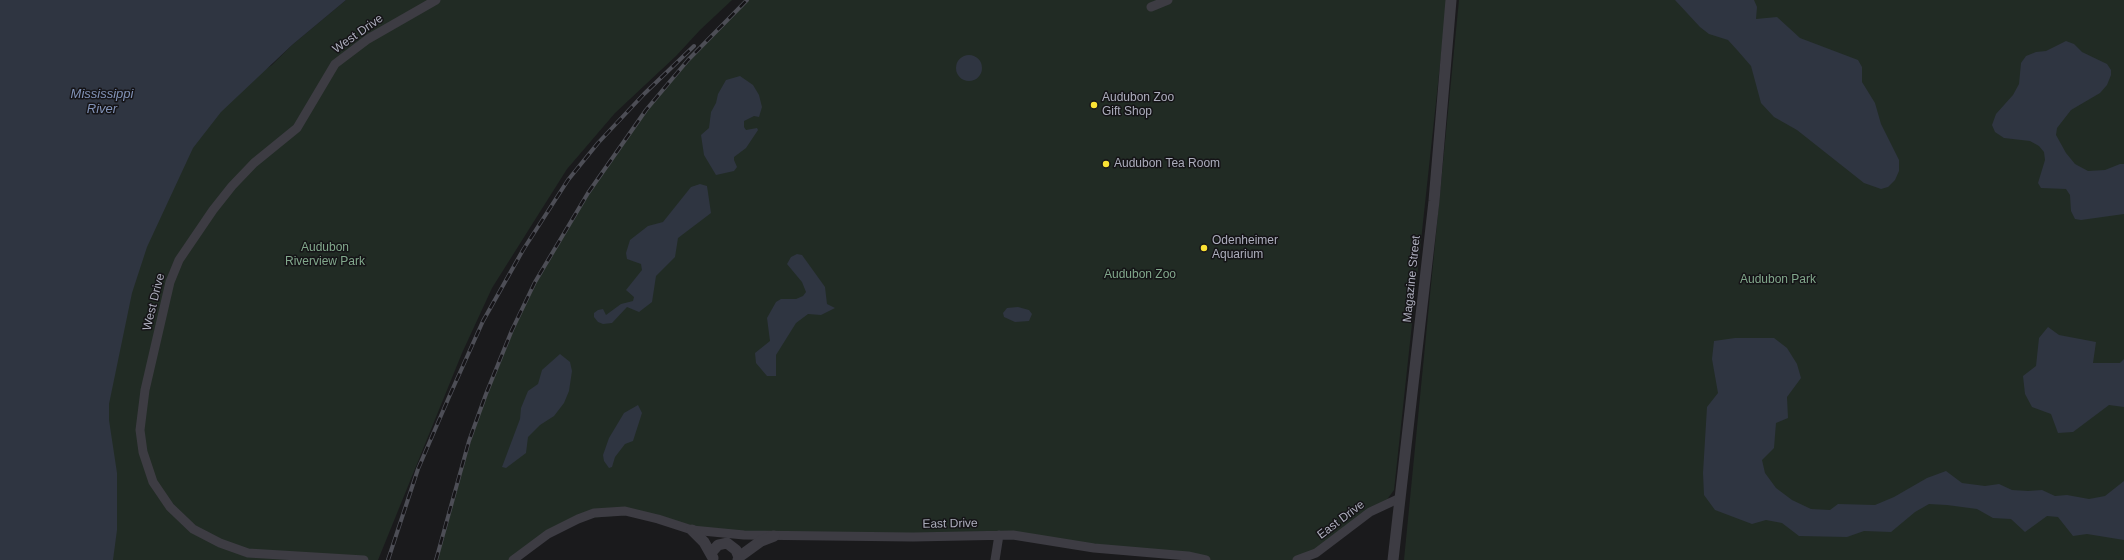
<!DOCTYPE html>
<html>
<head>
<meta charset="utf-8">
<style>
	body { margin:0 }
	canvas { display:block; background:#1a1a1c }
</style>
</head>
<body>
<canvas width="2124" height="560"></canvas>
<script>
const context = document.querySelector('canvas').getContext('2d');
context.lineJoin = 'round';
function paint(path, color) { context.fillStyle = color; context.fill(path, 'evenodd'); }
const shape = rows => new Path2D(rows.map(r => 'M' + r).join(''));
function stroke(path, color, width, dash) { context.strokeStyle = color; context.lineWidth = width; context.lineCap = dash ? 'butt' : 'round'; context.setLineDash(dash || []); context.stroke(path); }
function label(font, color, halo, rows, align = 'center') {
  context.font = font + ' Helvetica,sans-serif'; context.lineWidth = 3; context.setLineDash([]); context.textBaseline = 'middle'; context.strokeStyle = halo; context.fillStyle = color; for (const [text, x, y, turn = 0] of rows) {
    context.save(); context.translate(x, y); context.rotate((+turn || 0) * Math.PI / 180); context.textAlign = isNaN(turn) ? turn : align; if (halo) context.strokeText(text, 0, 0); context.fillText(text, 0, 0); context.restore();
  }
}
const green = shape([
	[346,0,732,0,700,30,676,56,615,113,567,169,531,226,492,288,462,353,378,560,108,560,76,327,130,158,272,65,292,45],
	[747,0,1447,0,1394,490,1383,505,1341,535,1296,560,1205,560,999,535,727,533,638,514,578,519,512,560,436,560,452,501,486,394,512,330,535,282,588,193,646,110,688,60],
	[1459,0,2124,0,2124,560,1404,560]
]);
const water = shape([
	[0,0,346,0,292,45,221,112,193,148,147,247,132,293,109,404,109,420,117,473,117,530,113,560,0,560],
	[1675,0,1754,0,1757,7,1756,19,1777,17,1800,38,1858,60,1862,67,1862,82,1875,103,1881,124,1899,160,1899,171,1895,180,1888,187,1881,189,1864,183,1797,130,1774,117,1761,103,1751,66,1738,51,1728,40,1709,34,1700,27],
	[2066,41,2074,44,2082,52,2107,64,2111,70,2111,75,2107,85,2100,93,2071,110,2057,128,2056,135,2066,153,2075,164,2088,171,2105,170,2120,164,2124,164,2124,214,2081,220,2075,219,2071,211,2070,195,2066,189,2041,188,2038,183,2045,160,2044,152,2039,146,2030,141,2004,138,1995,132,1992,125,1996,114,2013,95,2019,84,2021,63,2026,56,2036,52,2046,51],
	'956 68a13 13 0 1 1 26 0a13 13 0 1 1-26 0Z',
	[740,76,753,85,759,95,762,107,759,117,754,116,744,121,744,127,746,130,757,128,758,130,746,148,734,157,734,160,737,167,734,171,716,175,704,155,701,135,709,128,711,112,716,103,718,94,726,80],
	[700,184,707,186,711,213,678,238,675,257,656,276,652,302,639,312,627,307,612,323,603,324,598,322,594,317,594,313,598,310,603,309,606,315,621,304,633,301,634,297,626,290,642,270,641,264,627,259,626,253,630,240,648,226,663,222,691,187],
	[797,254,802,255,825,287,827,304,835,308,821,315,808,314,796,323,776,355,776,376,767,376,756,363,755,353,770,341,767,318,776,302,781,299,796,299,803,296,806,292,802,282,787,264,791,257],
	[1018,307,1029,310,1032,314,1029,321,1015,322,1004,317,1003,313,1007,308],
	[2048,327,2059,335,2096,342,2093,363,2120,363,2124,359,2124,407,2109,405,2073,432,2058,433,2051,414,2032,407,2025,394,2023,376,2036,366,2039,338],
	[1735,338,1774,338,1787,348,1797,364,1801,378,1787,397,1788,418,1776,423,1774,448,1762,460,1765,473,1776,488,1792,500,1811,509,1830,510,1838,504,1875,505,1894,497,1927,478,1946,471,1962,483,1985,486,1999,484,2012,490,2028,491,2042,490,2055,496,2067,495,2089,499,2105,496,2124,481,2124,540,2087,534,2073,536,2058,517,2047,516,2025,532,2011,519,1993,518,1977,509,1947,505,1929,504,1915,512,1891,532,1864,531,1847,537,1799,536,1782,523,1766,520,1752,524,1715,510,1704,495,1703,473,1707,407,1718,393,1712,359,1714,341],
	[560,354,570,362,572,371,569,391,564,403,554,416,540,425,528,437,526,453,506,468,502,467,520,419,521,408,528,391,538,384,542,370],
	[638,405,642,413,633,441,625,444,615,457,612,467,609,468,604,461,603,455,609,438,624,413]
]);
const minor = shape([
	[1151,7,1168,0],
	[364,560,248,553,220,543,193,529,170,507,153,482,143,452,140,430,145,390,170,282,179,260,213,210,232,186,254,163,297,128,335,64,368,39,436,0],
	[513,560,548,534,578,519,594,513,625,511,658,519,692,530,744,535,913,537,1013,535,1094,548,1188,556,1206,560],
	[995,560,999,535],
	[1297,560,1316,553,1370,512,1400,498]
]);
const tertiary = shape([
	[692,530,704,542,713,558],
	[711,553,718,545,727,543,736,550,739,557],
	[738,560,739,557,761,541,774,536],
	[1393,560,1434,201,1451,0]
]);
const rail = shape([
	[388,560,418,469,449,397,483,321,523,250,568,180,598,143,644,94,694,46],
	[436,560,469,441,486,394,512,330,535,282,588,193,646,110,688,60,747,0]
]);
const markers = [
	[1094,105,4,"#fae134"],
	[1106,164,4,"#fae134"],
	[1204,248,4,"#fae134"]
];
const streetNames = [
	["West Drive",358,34,-35],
	["Magazine Street",1412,279,-84],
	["West Drive",154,302,-76],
	["East Drive",1341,520,-37],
	["East Drive",950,524,-1]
];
const poiNames = [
	["Audubon Zoo",1102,98],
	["Gift Shop",1102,112],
	["Audubon Tea Room",1114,164],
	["Odenheimer",1212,241],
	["Aquarium",1212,255]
];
const parkNames = [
	["Audubon",325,248],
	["Riverview Park",325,262],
	["Audubon Zoo",1140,275],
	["Audubon Park",1778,280]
];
const waterNames = [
	["Mississippi",102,94],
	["River",102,109]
];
paint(green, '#212b24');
paint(water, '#2f3541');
stroke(minor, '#3d3c43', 9);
stroke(tertiary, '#3d3c43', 11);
stroke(rail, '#4d4e56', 4);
stroke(rail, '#151417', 2.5, [8]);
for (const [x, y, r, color] of markers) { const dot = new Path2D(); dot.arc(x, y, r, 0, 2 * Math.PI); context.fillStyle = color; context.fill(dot); stroke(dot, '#151417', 1.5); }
label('12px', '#acadbc', '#151417', streetNames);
label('12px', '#acadbc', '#151417', poiNames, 'left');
label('12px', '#82a88c', '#151417', parkNames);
label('italic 13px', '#8293b8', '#151417', waterNames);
</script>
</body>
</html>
